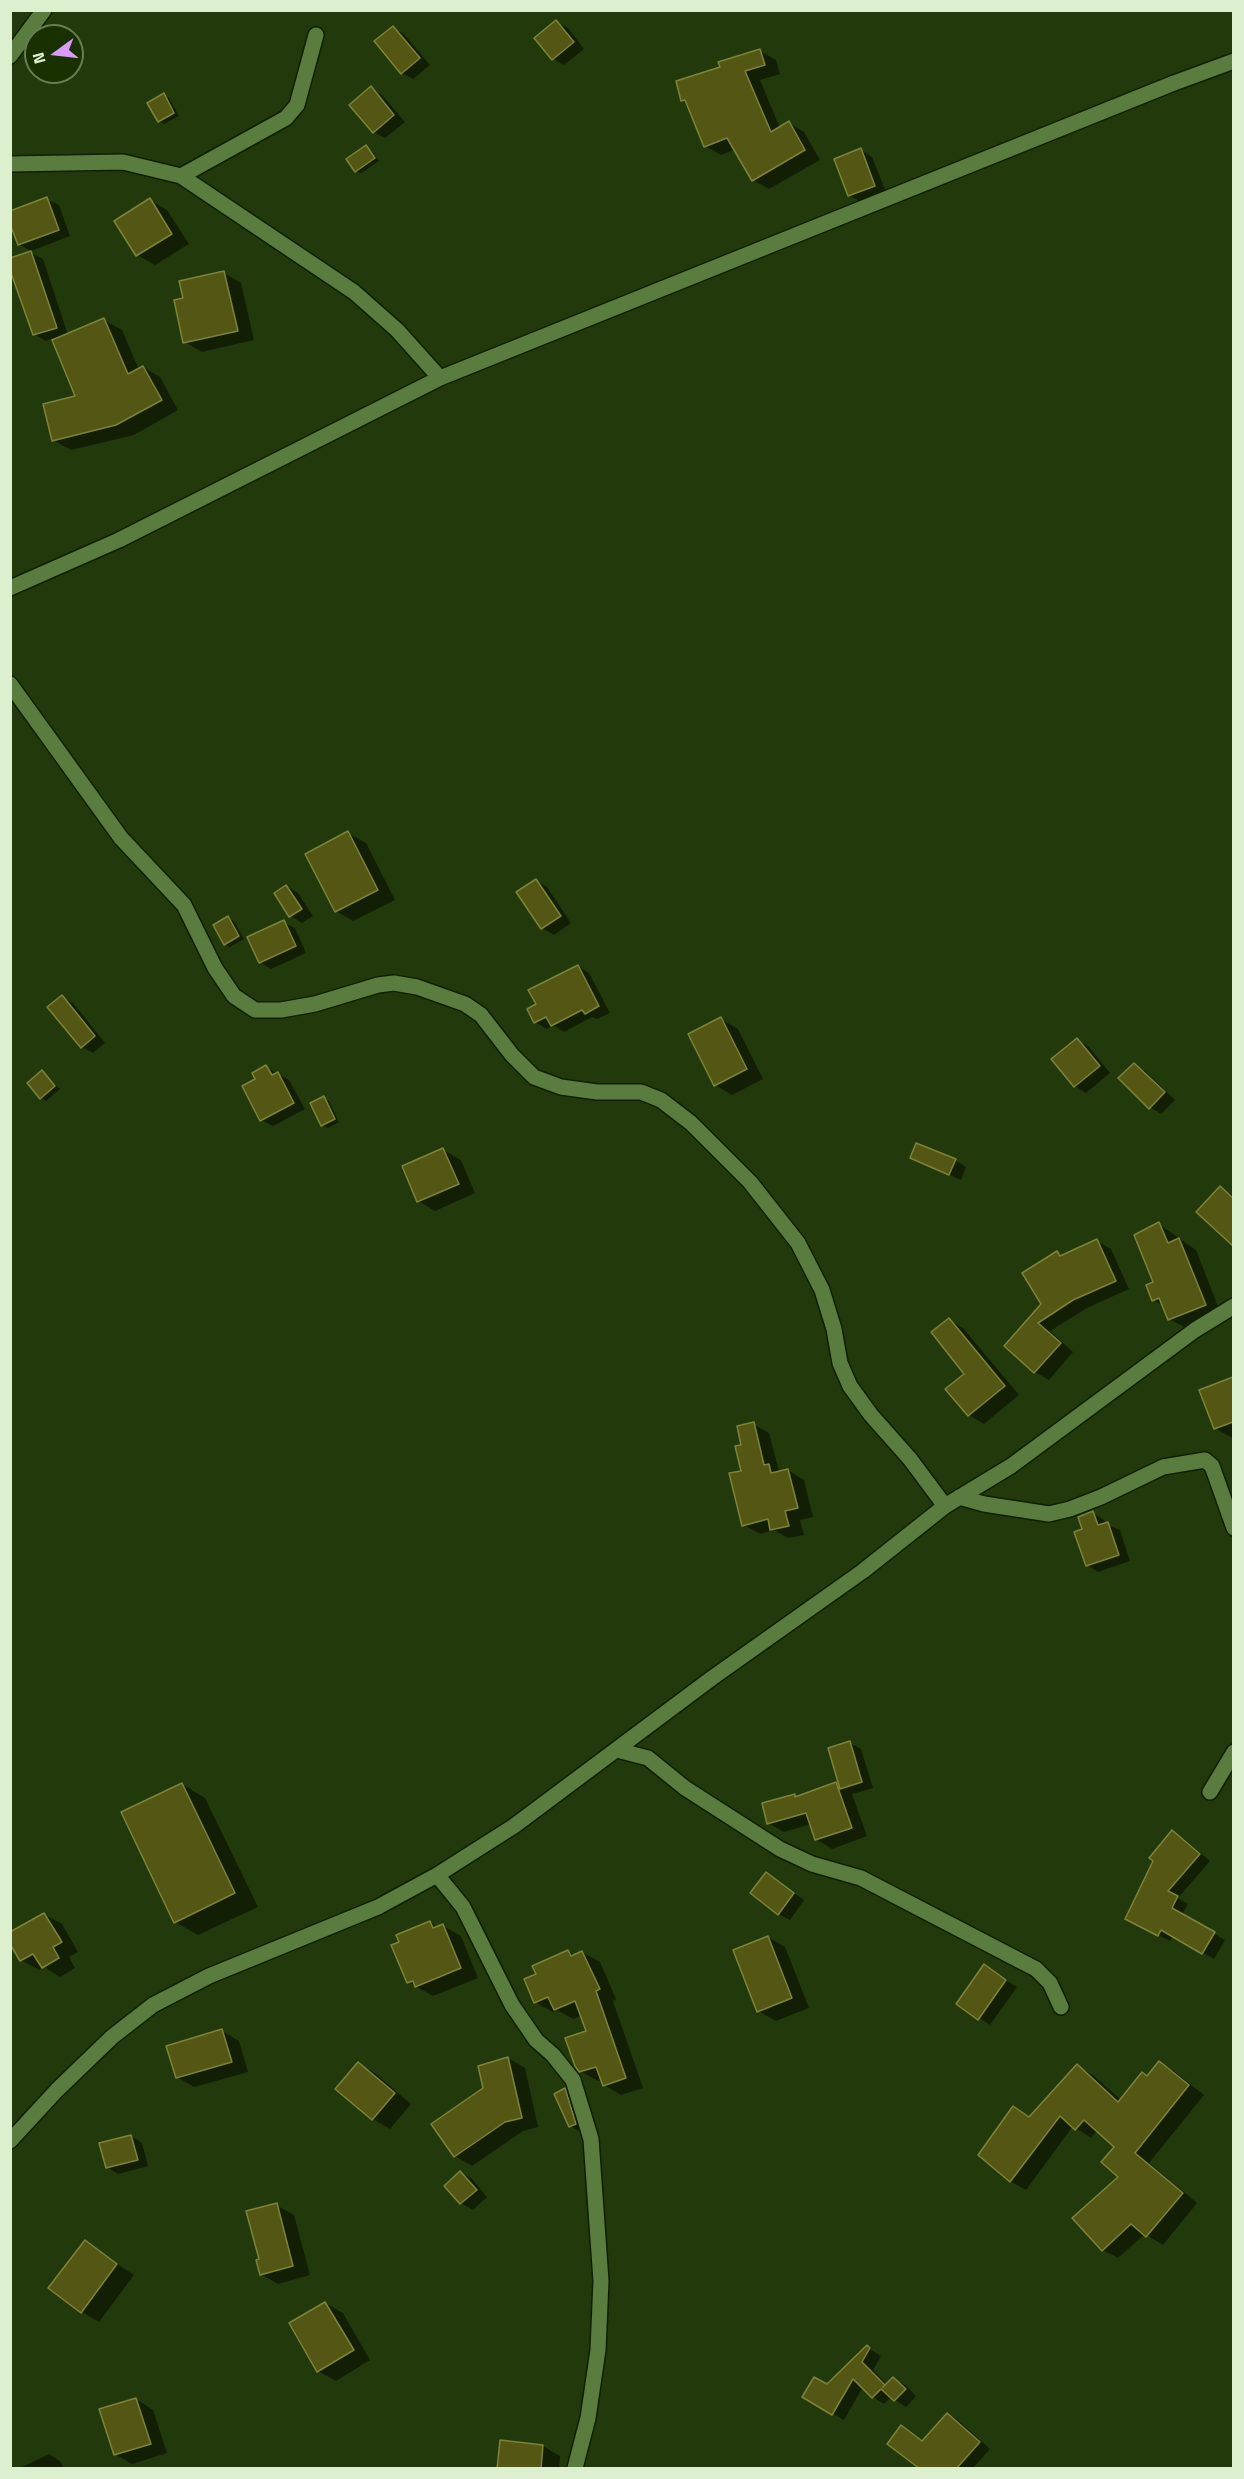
<!DOCTYPE html>
<html>
<head>
<meta charset="utf-8">
<style>
	body { margin:0 }
	#map { position:relative; width:1244px; height:2479px; overflow:hidden; background:#223a0b; font-family:"Titillium Web",sans-serif }
	canvas { display:block }
	.frame { position:absolute; inset:0; border:12px solid #dcf0cf; pointer-events:none }
	.north { position:absolute; left:24px; top:24px; width:60px; height:60px; box-sizing:border-box; background:#193001; border:2px solid #677d53; border-radius:50%; rotate:255deg; font-size:16px; font-weight:700; line-height:24px; text-align:center; color:#dcf0cf }
	.north::after { content:''; display:block; margin:auto; width:21px; height:27px; background:#d79bf9; clip-path:polygon(50% 0,100% 100%,50% 72%,0 100%) }
</style>
</head>
<body>
<div id="map">
<canvas width="1244" height="2479"></canvas>
<div class="frame"></div>
<div class="north">N</div>
</div>
<script>
const context = document.querySelector('canvas').getContext('2d');
context.lineJoin = 'round';
function paint(path, color) { context.fillStyle = color; context.fill(path, 'evenodd'); }
const shape = rows => new Path2D(rows.map(r => 'M' + r).join(''));
function stroke(path, color, width, dash) { context.strokeStyle = color; context.lineWidth = width; context.lineCap = dash ? 'butt' : 'round'; context.setLineDash(dash || []); context.stroke(path); }
const shadow = shape([
	[556,22,568,28,584,49,564,65,553,58],
	[393,28,404,34,430,65,413,79,402,73],
	[760,51,776,60,780,74,760,80,780,128,789,123,804,132,820,160,769,189,753,180,736,149,721,155,705,146,687,103,683,100],
	[371,88,382,95,405,122,385,138,374,132],
	[164,95,169,98,179,116,164,124,159,121],
	[366,147,371,150,379,161,361,173,356,171],
	[861,150,872,157,886,192,861,202,849,195],
	[47,199,59,205,70,236,31,251,19,244,10,221,10,206,14,211],
	[150,200,167,210,189,244,155,265,137,255],
	[31,253,43,259,68,335,104,320,122,330,139,370,143,367,160,377,178,410,134,435,71,450,53,440,77,397,53,338,46,341,34,334],
	[224,273,241,283,254,340,202,352,185,342,185,299],
	[348,833,366,843,395,900,353,921,336,911],
	[536,880,547,887,571,923,554,935,542,928,518,892],
	[286,886,298,893,313,916,302,923,291,916],
	[228,918,234,921,244,939,230,947,225,944],
	[283,922,295,928,306,953,271,969,260,962],
	[578,966,589,973,610,1013,597,1019,592,1017,564,1032,553,1025,547,1029,535,1022],
	[62,997,73,1003,105,1043,93,1053,82,1047],
	[721,1019,738,1029,763,1079,732,1095,715,1085],
	[1077,1040,1088,1046,1110,1073,1086,1093,1075,1086],
	[1134,1065,1145,1071,1175,1100,1161,1114,1150,1107],
	[266,1067,289,1080,305,1109,273,1126,261,1120,257,1080],
	[42,1072,60,1089,46,1101,41,1098],
	[324,1098,329,1101,339,1122,328,1128,322,1125],
	[443,1150,461,1160,475,1193,435,1211,418,1201],
	[912,1158,955,1160,966,1167,961,1180],
	[1221,1188,1234,1196,1234,1243,1230,1241],
	[1159,1224,1196,1250,1221,1314,1186,1328,1169,1319,1164,1306,1153,1300],
	[1097,1241,1111,1249,1129,1289,1087,1308,1050,1331,1073,1352,1049,1380,1035,1372,1006,1345,1043,1304,1057,1253,1063,1256],
	[949,1320,963,1328,1019,1395,984,1424,969,1415,947,1389,966,1374],
	[1234,1379,1234,1438,1232,1438,1215,1428,1201,1391],
	[753,1424,769,1433,779,1471,788,1470,804,1480,813,1517,800,1520,804,1535,788,1538,774,1530,760,1534,744,1525,743,1446],
	[1093,1513,1104,1520,1106,1524,1120,1530,1130,1561,1098,1572,1087,1565,1083,1530],
	[850,1743,861,1749,873,1788,852,1794,867,1836,832,1849,816,1839,811,1824,784,1832,768,1823,795,1796,798,1797,836,1784,841,1787],
	[182,1784,205,1798,258,1907,198,1935,175,1922],
	[1173,1832,1184,1839,1210,1861,1178,1898,1188,1904,1182,1915,1225,1940,1214,1959,1173,1936,1170,1941,1138,1925,1155,1861],
	[766,1874,804,1900,790,1920,778,1914],
	[44,1914,62,1924,78,1952,69,1957,75,1968,60,1977,44,1967,39,1970,21,1960,10,1941],
	[430,1922,439,1928,443,1926,461,1936,478,1978,433,1996,408,1982],
	[768,1937,785,1947,809,2008,776,2021,758,2011],
	[568,1951,575,1955,582,1952,600,1962,616,1999,613,2001,643,2088,621,2095,604,2085,602,2080,598,2081,580,2071,588,2032,582,2015,573,2019,557,2010,553,2012,535,2002,538,1975],
	[984,1966,1017,1987,990,2025,958,2004],
	[222,2031,239,2041,248,2072,194,2087,177,2077],
	[508,2058,525,2068,538,2127,523,2131,472,2166,455,2156,485,2089],
	[1160,2063,1175,2072,1204,2095,1149,2163,1197,2203,1163,2245,1145,2234,1118,2258,1103,2250,1120,2177,1116,2147,1098,2130,1091,2138,1073,2126,1026,2190,1010,2181,1014,2108,1030,2118,1077,2066,1093,2075,1121,2100,1148,2077],
	[359,2064,376,2074,411,2104,390,2129,373,2119],
	[565,2090,577,2097,582,2133,570,2126],
	[131,2136,142,2143,148,2166,118,2174,107,2167],
	[461,2173,472,2179,487,2197,473,2210,461,2203,446,2186],
	[276,2205,294,2215,310,2275,278,2284,261,2274,261,2260],
	[85,2242,134,2275,99,2322,82,2312],
	[325,2303,343,2313,370,2360,336,2381,318,2371],
	[867,2347,881,2356,873,2370,888,2385,894,2379,905,2385,916,2396,906,2407,891,2397,884,2404,873,2397,863,2387,844,2420,804,2397,827,2386],
	[136,2399,153,2410,167,2453,132,2464,115,2454],
	[948,2414,959,2421,990,2449,973,2468,922,2468,901,2427,923,2442],
	[502,2442,543,2446,560,2456,559,2468,499,2468],
	[49,2454,60,2461,64,2468,20,2468]
]);
const building = shape([
	[556,20,574,42,552,60,534,38,556,20],
	[393,26,420,58,401,74,374,41,393,26],
	[760,49,765,65,745,71,771,132,789,121,805,150,752,181,727,138,704,147,685,100,681,101,676,81,720,67,718,62,760,49],
	[371,86,394,115,373,133,349,105,371,86],
	[164,93,174,113,158,122,147,103,164,93],
	[366,145,375,158,355,172,346,159,366,145],
	[861,148,875,186,848,196,834,159,861,148],
	[47,197,59,230,18,245,10,224,10,211,47,197],
	[150,198,172,234,136,256,114,221,150,198],
	[31,251,57,328,33,335,10,270,10,258,31,251],
	[224,271,238,331,183,343,174,300,183,298,179,281,224,271],
	[104,318,128,374,143,366,162,400,116,425,52,441,43,404,75,396,52,340,104,318],
	[348,831,378,890,335,912,305,854,348,831],
	[536,879,561,916,541,929,516,892,536,879],
	[286,885,302,909,289,917,274,893,286,885],
	[228,916,239,936,224,945,213,925,228,916],
	[284,920,296,946,259,963,247,937,284,920],
	[578,965,599,1006,585,1014,582,1010,551,1026,546,1017,534,1023,527,1009,536,1004,528,990,578,965],
	[62,995,95,1036,81,1048,47,1007,62,995],
	[721,1017,747,1069,714,1086,688,1034,721,1017],
	[1077,1038,1100,1066,1074,1087,1051,1059,1077,1038],
	[1134,1063,1165,1092,1149,1109,1118,1078,1134,1063],
	[266,1065,272,1075,278,1072,294,1103,260,1121,242,1086,255,1079,252,1073,266,1065],
	[42,1070,55,1086,40,1099,27,1083,42,1070],
	[324,1096,335,1119,321,1126,310,1103,324,1096],
	[916,1143,956,1159,949,1175,910,1158,916,1143],
	[443,1148,459,1184,417,1202,402,1166,443,1148],
	[1220,1186,1233,1198,1233,1246,1196,1212,1220,1186],
	[1159,1222,1168,1243,1179,1238,1206,1305,1168,1320,1159,1298,1152,1301,1146,1285,1153,1282,1134,1235,1159,1222],
	[1097,1239,1116,1281,1073,1300,1038,1323,1061,1343,1034,1373,1004,1346,1041,1304,1022,1273,1057,1251,1060,1256,1097,1239],
	[949,1318,1005,1386,968,1416,945,1389,964,1374,931,1332,949,1318],
	[1233,1377,1233,1422,1214,1429,1199,1390,1233,1377],
	[754,1422,764,1465,769,1464,771,1473,788,1469,798,1508,785,1511,789,1526,770,1530,768,1519,742,1526,729,1473,741,1471,735,1446,741,1445,737,1426,754,1422],
	[1093,1511,1098,1525,1108,1522,1119,1555,1086,1566,1074,1532,1082,1529,1078,1517,1093,1511],
	[850,1741,862,1782,840,1789,828,1748,850,1741],
	[836,1782,852,1828,815,1840,806,1813,767,1824,762,1803,795,1794,795,1797,836,1782],
	[182,1783,235,1893,174,1923,121,1812,182,1783],
	[1172,1830,1200,1854,1168,1891,1178,1896,1172,1908,1215,1932,1202,1954,1161,1930,1158,1936,1125,1919,1153,1861,1149,1858,1172,1830],
	[766,1872,794,1893,778,1915,750,1893,766,1872],
	[44,1913,62,1942,53,1947,59,1958,42,1968,33,1954,20,1961,10,1944,10,1932,44,1913],
	[430,1921,433,1928,443,1924,461,1968,415,1987,413,1981,407,1983,391,1945,399,1942,396,1935,430,1921],
	[768,1936,792,1998,757,2012,733,1950,768,1936],
	[568,1950,571,1956,582,1951,600,1989,596,1991,626,2078,603,2086,596,2067,579,2072,575,2066,565,2038,586,2031,575,2001,554,2010,548,1997,534,2003,524,1979,536,1974,532,1966,568,1950],
	[984,1964,1006,1980,978,2020,956,2004,984,1964],
	[222,2029,232,2062,176,2078,166,2046,222,2029],
	[508,2057,522,2118,505,2122,454,2157,431,2124,483,2088,478,2066,508,2057],
	[1159,2061,1189,2085,1135,2153,1183,2193,1146,2237,1131,2224,1102,2251,1072,2218,1118,2177,1101,2162,1114,2147,1084,2120,1075,2130,1060,2116,1010,2182,978,2155,1013,2106,1029,2117,1077,2064,1118,2102,1142,2072,1147,2076,1159,2061],
	[358,2062,395,2093,372,2120,335,2089,358,2062],
	[565,2088,576,2124,569,2127,554,2094,565,2088],
	[131,2135,138,2160,106,2168,99,2143,131,2135],
	[460,2171,477,2190,460,2204,444,2186,460,2171],
	[277,2203,293,2266,260,2275,256,2260,259,2259,246,2211,277,2203],
	[85,2240,117,2264,81,2313,48,2288,85,2240],
	[325,2302,354,2350,317,2372,289,2323,325,2302],
	[867,2345,870,2348,862,2362,885,2385,883,2387,893,2377,906,2389,894,2401,881,2389,872,2398,853,2379,832,2415,802,2397,814,2377,827,2384,867,2345],
	[136,2398,151,2444,114,2455,99,2409,136,2398],
	[947,2413,980,2442,956,2469,920,2469,887,2444,901,2425,922,2441,947,2413],
	[500,2440,543,2445,541,2469,497,2469,500,2440]
]);
const street = shape([
	[10,56,44,10],
	[10,164,123,162,181,176,354,292,397,330,440,378],
	[181,176,286,118,297,105,316,35],
	[10,588,119,540,440,378,1174,83,1234,61],
	[10,684,121,838,184,905,215,968,234,996,255,1010,281,1010,315,1004,378,985,394,983,417,987,465,1004,481,1015,512,1055,534,1077,561,1087,597,1092,641,1092,661,1100,691,1123,750,1182,798,1243,822,1290,834,1329,840,1363,850,1386,871,1415,910,1459,945,1506],
	[959,1497,984,1504,1049,1514,1070,1509,1101,1497,1163,1467,1205,1460,1212,1466,1234,1528],
	[617,1750,648,1758,685,1788,780,1849,812,1864,861,1878,1036,1969,1050,1983,1061,2007],
	[1210,1792,1234,1752],
	[437,1875,463,1907,512,2005,536,2040,553,2055,573,2080,591,2139,601,2281,598,2350,588,2418,575,2468],
	[10,2141,57,2090,112,2037,153,2005,209,1976,378,1907,437,1875,514,1826,712,1678,863,1571,945,1506,1011,1466,1195,1330,1234,1306]
]);
paint(shadow, '#0007');
paint(building, '#535713');
stroke(building, '#7d8339', 1.5);
stroke(street, '#0f2001', 18);
stroke(street, '#5a7d3f', 15);
</script>
</body>
</html>
